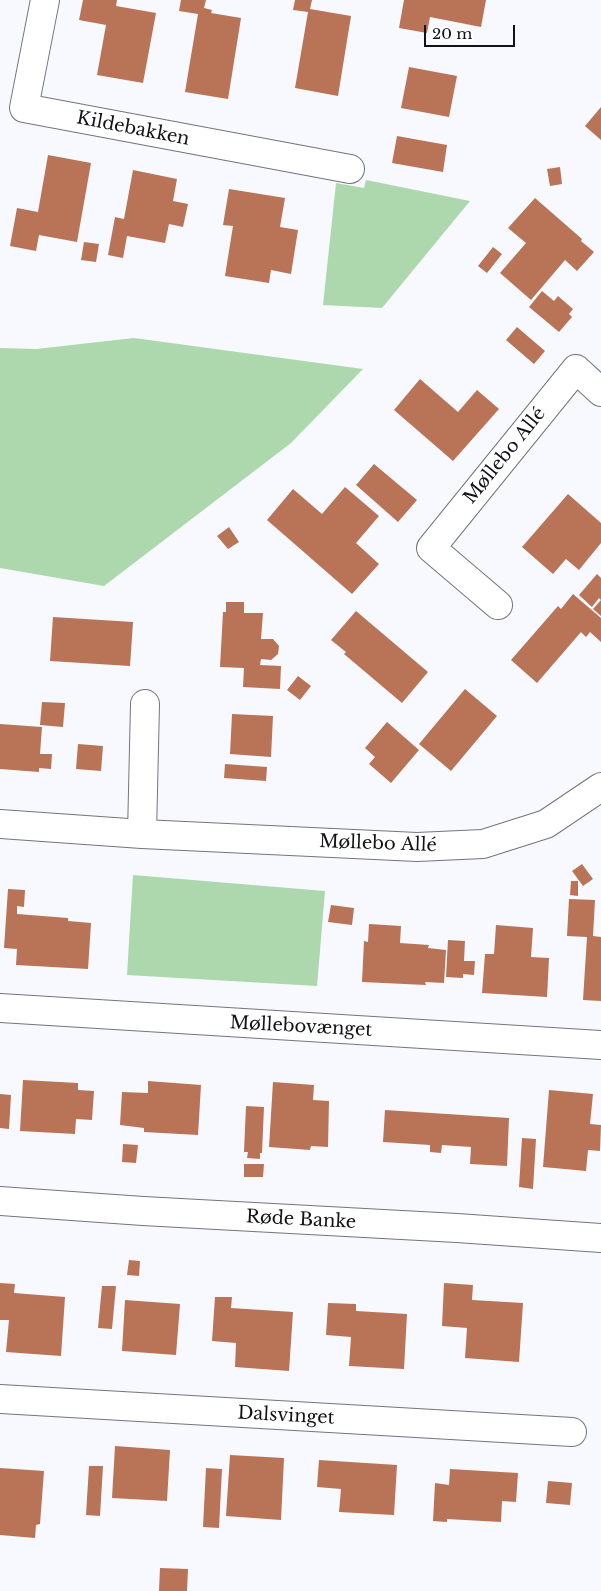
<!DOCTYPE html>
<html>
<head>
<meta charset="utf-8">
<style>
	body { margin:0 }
	#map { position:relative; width:601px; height:1591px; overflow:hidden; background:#f7f9ff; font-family:"Libre Baskerville",serif }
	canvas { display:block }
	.scale { position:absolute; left:424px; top:25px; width:91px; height:22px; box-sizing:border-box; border:2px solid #121316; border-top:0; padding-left:6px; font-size:15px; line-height:18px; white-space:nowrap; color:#121316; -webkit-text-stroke:4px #fff; paint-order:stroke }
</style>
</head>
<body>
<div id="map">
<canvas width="601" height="1591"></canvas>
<div class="scale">20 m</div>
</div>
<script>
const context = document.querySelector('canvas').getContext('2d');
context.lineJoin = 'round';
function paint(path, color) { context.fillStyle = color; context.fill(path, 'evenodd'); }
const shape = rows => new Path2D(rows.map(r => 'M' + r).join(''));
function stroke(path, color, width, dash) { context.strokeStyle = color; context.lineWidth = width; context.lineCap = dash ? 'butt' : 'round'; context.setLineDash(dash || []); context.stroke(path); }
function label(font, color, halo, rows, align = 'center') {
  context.font = font + ' "Libre Baskerville",serif'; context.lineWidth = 4.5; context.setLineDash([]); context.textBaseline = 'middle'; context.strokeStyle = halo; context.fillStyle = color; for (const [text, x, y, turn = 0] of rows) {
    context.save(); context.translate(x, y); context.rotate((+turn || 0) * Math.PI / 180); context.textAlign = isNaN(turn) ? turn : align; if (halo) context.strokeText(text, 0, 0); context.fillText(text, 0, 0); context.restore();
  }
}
const green = shape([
	[366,180,470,201,382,308,323,305,336,183,364,188],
	[134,338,363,369,291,443,104,586,0,568,0,348,36,349],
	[133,875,325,891,317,986,127,975]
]);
const building = shape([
	[83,0,117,0,116,6,156,13,143,83,97,75,106,25,79,20],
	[181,0,206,0,204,8,212,10,211,13,241,18,228,99,185,92,198,14,179,11],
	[295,0,312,0,310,9,351,16,338,96,295,88,308,12,293,10],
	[404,0,486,0,481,27,430,17,427,33,399,28],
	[409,67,457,76,449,117,401,108],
	[601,107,601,140,585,126],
	[397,136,447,145,443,172,392,163],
	[48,155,91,163,77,242,39,235,36,251,10,246,17,208,38,212],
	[560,167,562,184,550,186,547,169],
	[133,170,177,179,173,201,188,204,183,227,169,224,165,243,127,236,123,258,108,255,115,217,124,219],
	[229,189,285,198,280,227,298,230,291,274,271,270,269,283,225,276,233,226,223,225],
	[535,198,582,239,581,241,594,252,577,271,565,260,531,300,500,273,526,243,508,228],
	[84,242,99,244,96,262,81,260],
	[493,247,502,254,487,273,478,266],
	[542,291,554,301,558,296,573,309,569,314,572,317,559,332,529,307],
	[517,327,545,351,534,364,506,340],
	[420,379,458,412,477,390,499,409,453,461,394,410],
	[374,464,417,500,398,522,356,485],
	[345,487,379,516,356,543,379,564,352,594,267,520,293,489,322,514],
	[568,494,601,523,601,543,579,570,566,559,553,574,522,547],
	[229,527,239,542,228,549,217,536],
	[597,574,601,578,601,600,599,598,592,607,579,595],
	[573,594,601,618,601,642,590,632,586,637,581,632,537,683,511,660,558,606,561,609],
	[601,600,601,616,593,609],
	[226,602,244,602,244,613,263,613,261,639,273,639,279,646,278,654,271,660,261,659,260,665,281,666,280,689,243,687,244,668,220,667,223,612,226,612],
	[356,611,428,672,402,703,344,654,346,652,331,640],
	[53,617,133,622,130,666,50,661],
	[298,676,311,686,300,700,287,690],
	[465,689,497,716,451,771,419,744],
	[42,702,65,703,63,727,40,725],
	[232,714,273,716,271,757,230,754],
	[387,722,419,750,391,783,369,764,375,757,365,748],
	[0,724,42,727,40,754,52,754,51,769,39,768,39,772,0,769],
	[78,744,103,746,101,771,76,769],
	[225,764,267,767,266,781,224,778],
	[582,864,593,879,583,886,572,871],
	[571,881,578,881,578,896,570,895],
	[8,889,25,890,24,907,17,906,17,914,68,918,68,921,91,923,88,969,16,965,17,949,4,948],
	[569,899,595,900,593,936,601,937,601,1001,583,1000,587,937,567,936],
	[331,905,354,908,352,925,328,922],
	[369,924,401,926,400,943,429,945,428,948,446,950,444,983,425,982,426,985,362,982,364,941,368,942],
	[496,925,533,928,531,957,549,958,547,997,482,993,485,954,494,954],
	[448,940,465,941,464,961,475,961,474,975,463,974,463,978,446,977],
	[23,1080,78,1083,78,1090,94,1091,92,1120,76,1119,75,1134,20,1131],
	[148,1081,201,1085,198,1135,144,1132,144,1128,120,1125,122,1092,148,1093],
	[273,1082,314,1085,313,1100,329,1101,328,1147,311,1146,310,1150,269,1147],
	[549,1090,593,1094,590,1124,601,1125,600,1151,588,1150,586,1171,543,1167],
	[0,1094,11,1095,9,1129,0,1128],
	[246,1106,264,1107,262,1153,260,1153,260,1159,247,1158,248,1152,244,1152],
	[385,1110,509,1118,507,1166,470,1164,471,1147,442,1145,441,1153,430,1152,430,1145,383,1142],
	[522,1138,536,1139,533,1189,519,1187],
	[123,1144,138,1145,136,1163,122,1162],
	[244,1164,264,1164,263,1177,244,1177],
	[129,1260,140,1261,139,1276,127,1275],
	[0,1283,15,1284,14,1293,65,1297,61,1356,6,1352,9,1320,0,1320],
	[444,1283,473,1285,472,1300,523,1303,519,1362,465,1358,467,1328,442,1326],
	[102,1286,116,1286,112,1329,98,1328],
	[215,1297,232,1297,231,1308,293,1312,289,1371,235,1367,236,1343,212,1341],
	[125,1300,180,1304,176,1355,122,1351],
	[328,1303,356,1304,356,1311,407,1314,404,1369,349,1366,351,1337,326,1335],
	[115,1446,170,1450,167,1501,112,1498],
	[230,1455,284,1458,281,1520,226,1516],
	[319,1460,397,1465,394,1515,339,1512,341,1489,317,1487],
	[89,1466,103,1466,100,1516,86,1515],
	[0,1468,44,1471,40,1524,36,1525,35,1538,0,1535],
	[206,1468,222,1469,219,1528,203,1527],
	[450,1469,518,1473,516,1502,502,1501,501,1522,447,1519,447,1522,433,1521,435,1483,449,1485],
	[548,1481,572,1483,570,1505,546,1503],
	[160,1568,188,1569,187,1591,159,1591]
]);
const minor = shape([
	[45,0,24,108,350,169],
	[498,605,431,548,576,369,601,392],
	[0,824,142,834,417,847,483,844,546,824,601,787],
	[142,834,145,704],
	[0,1008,601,1045],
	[0,1399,572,1432]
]);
const tertiary = shape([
	[0,1201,143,1211,457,1228,601,1238]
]);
const streetNames = [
	["Kildebakken",133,129,11],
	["Møllebo Allé",505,456,-51],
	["Møllebo Allé",378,844,2],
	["Møllebovænget",301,1027,3],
	["Røde Banke",301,1220,3],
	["Dalsvinget",286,1416,3]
];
paint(green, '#add8ae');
paint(building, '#b97356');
stroke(minor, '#73757d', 30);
stroke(tertiary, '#73757d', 30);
stroke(minor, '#fff', 28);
stroke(tertiary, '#fff', 28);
label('18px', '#121316', '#fff', streetNames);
</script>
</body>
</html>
